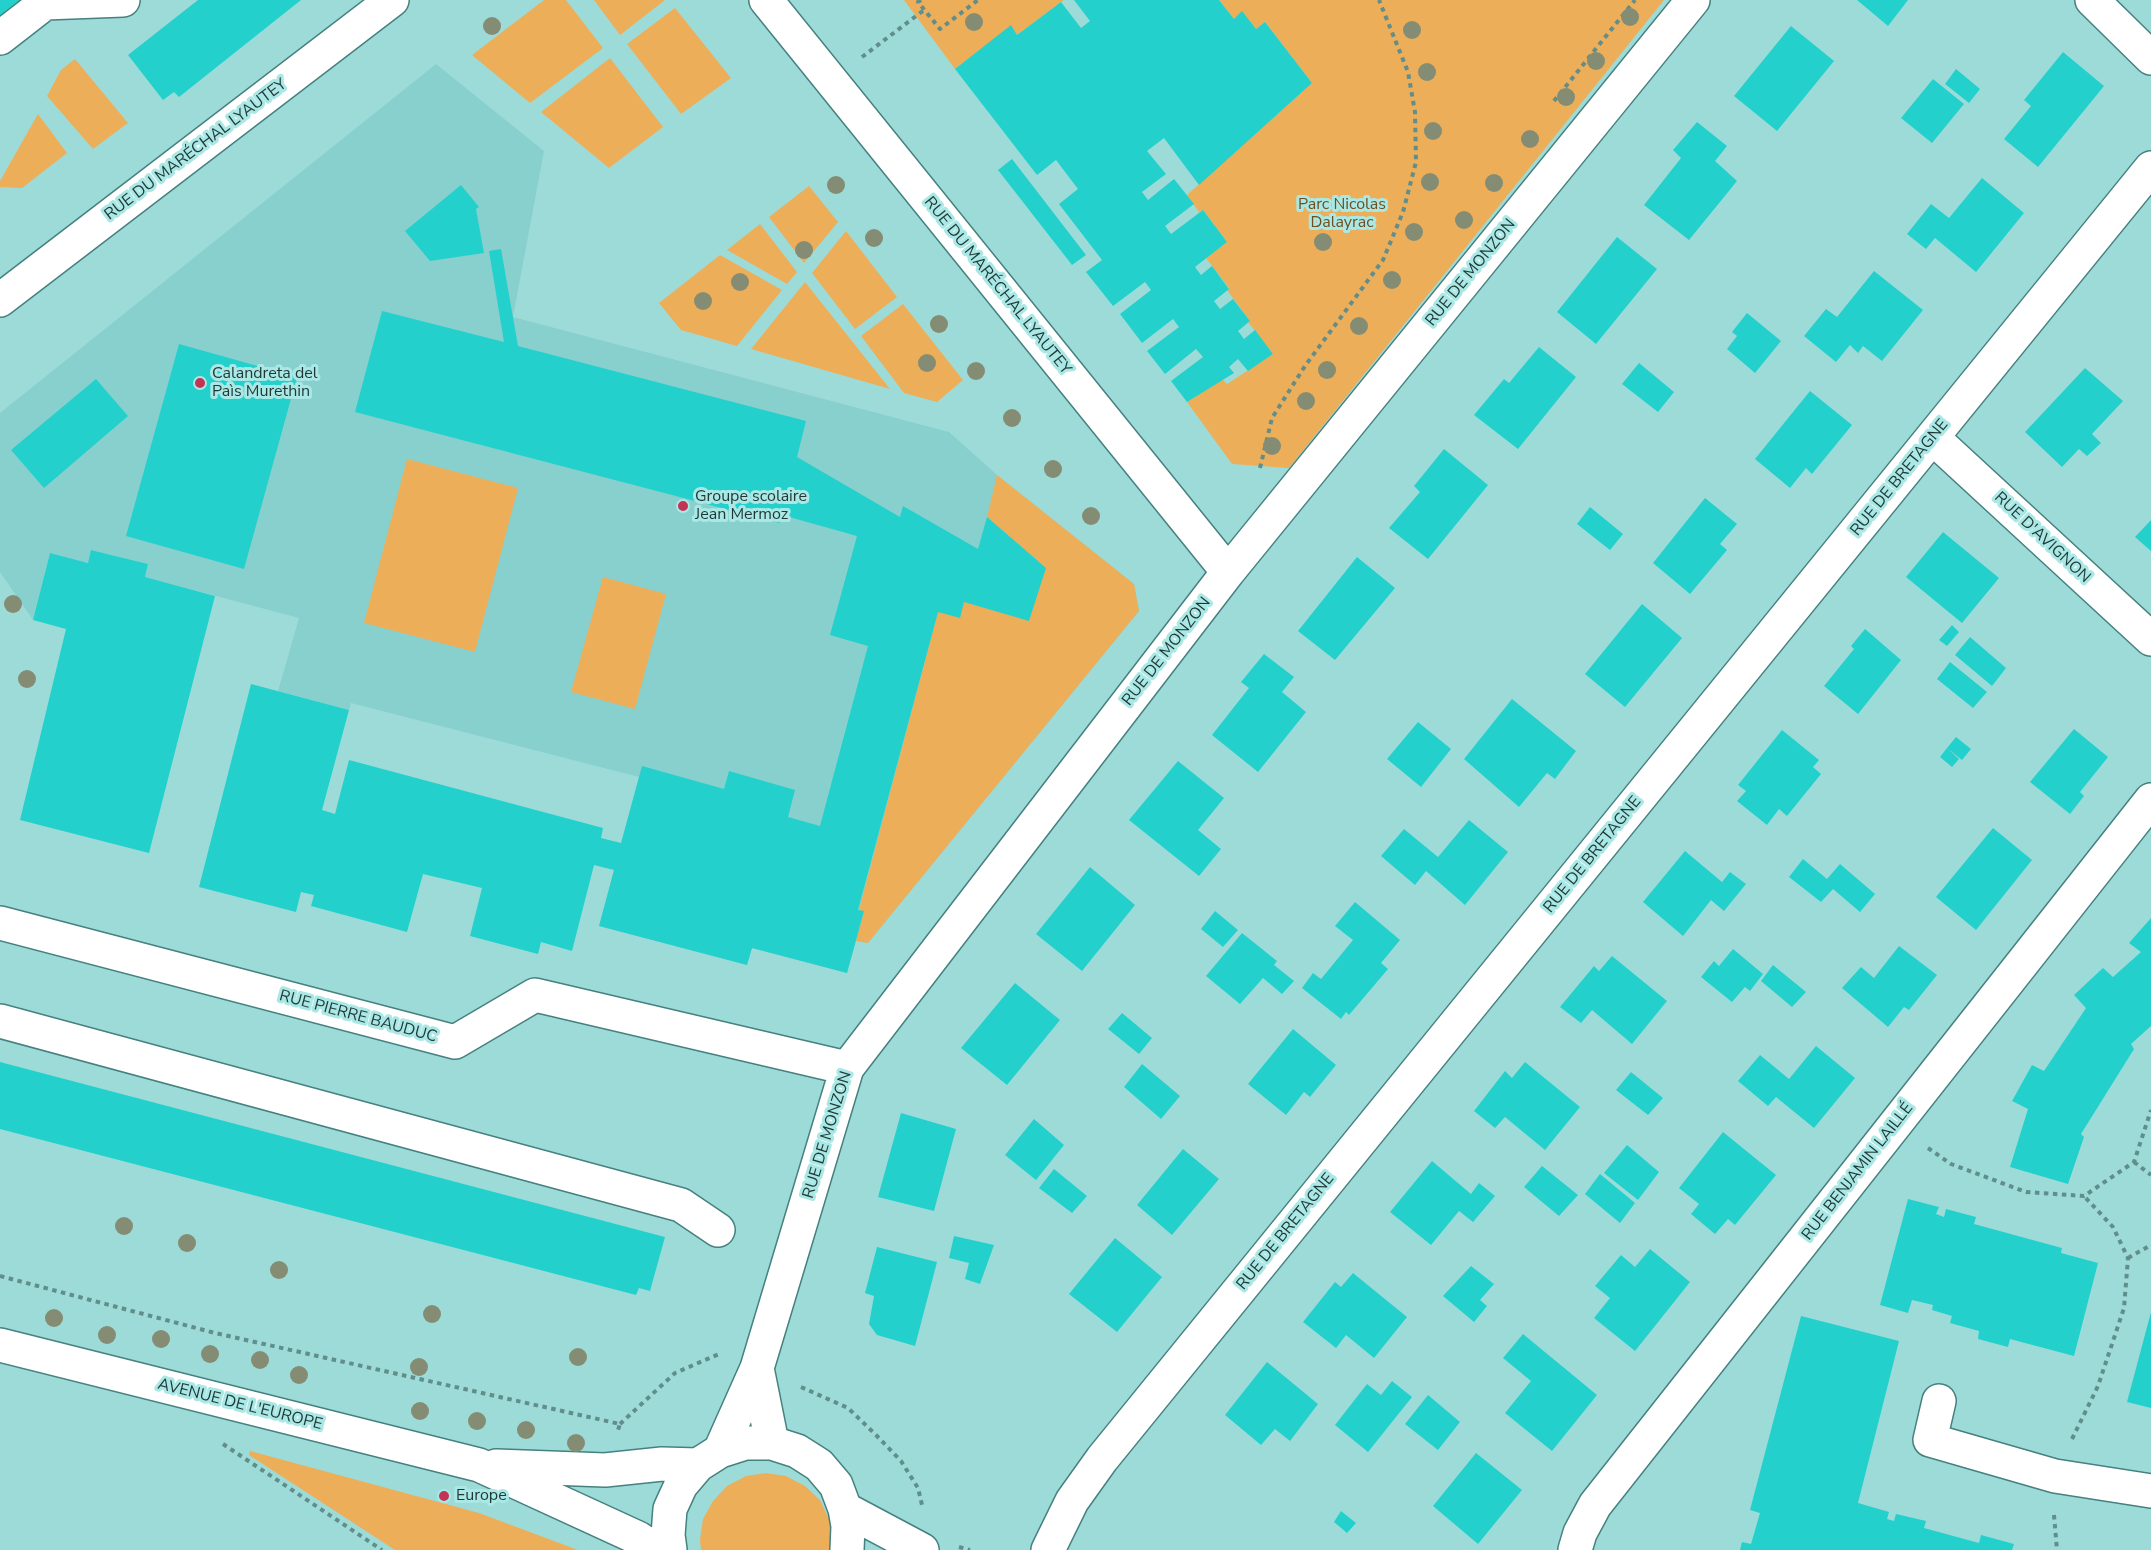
<!DOCTYPE html>
<html>
<head>
<meta charset="utf-8">
<style>
	body { margin:0 }
	canvas { display:block; background:#9ddbd8 }
</style>
</head>
<body>
<canvas width="2151" height="1550"></canvas>
<script>
const context = document.querySelector('canvas').getContext('2d');
context.lineJoin = 'round';
function paint(path, color) { context.fillStyle = color; context.fill(path, 'evenodd'); }
const shape = rows => new Path2D(rows.map(r => 'M' + r).join(''));
function stroke(path, color, width, dash) { context.strokeStyle = color; context.lineWidth = width; context.lineCap = dash ? 'butt' : 'round'; context.setLineDash(dash || []); context.stroke(path); }
function label(font, color, halo, rows, align = 'center') {
  context.font = font + ' "Nunito Sans",sans-serif'; context.lineWidth = 6; context.setLineDash([]); context.textBaseline = 'middle'; context.strokeStyle = halo; context.fillStyle = color; for (const [text, x, y, turn = 0] of rows) {
    context.save(); context.translate(x, y); context.rotate((+turn || 0) * Math.PI / 180); context.textAlign = isNaN(turn) ? turn : align; if (halo) context.strokeText(text, 0, 0); context.fillText(text, 0, 0); context.restore();
  }
}
const built = shape([
	[436,64,544,151,513,317,949,432,997,475,1134,584,1139,611,868,943,856,941,847,973,752,948,747,965,599,926,639,777,351,703,349,710,278,691,299,618,145,577,148,564,92,550,88,563,50,553,33,620,0,572,0,413]
]);
const green = shape([
	[544,0,566,0,603,48,530,103,472,55],
	[594,0,665,0,620,35],
	[904,0,1064,0,1017,35,1011,26,955,69],
	[1219,0,1664,0,1289,468,1232,464,1187,402,1222,379,1227,384,1273,354,1248,322,1250,321,1227,290,1229,288,1206,258,1227,242,1203,210,1199,212,1187,195,1312,83,1265,22,1256,29,1242,12,1234,19],
	[675,8,731,78,681,114,627,44],
	[610,58,663,127,609,168,541,112],
	[75,59,128,123,93,149,47,96,61,70],
	[38,114,67,153,22,188,0,187,0,181],
	[809,186,838,222,804,263,769,217],
	[760,224,797,272,787,284,727,250],
	[846,231,897,297,855,329,812,273],
	[720,255,782,290,737,346,681,330,659,303],
	[805,282,890,389,751,349],
	[903,304,963,380,937,402,904,393,861,336],
	[407,459,518,488,475,652,364,623],
	[997,475,1134,584,1139,611,868,943,856,941,864,912,859,910,938,612,1046,568,987,517],
	[603,577,666,594,635,709,571,692],
	[250,1451,479,1513,578,1550,395,1550,249,1455],
	[766,1473,786,1476,805,1486,820,1500,829,1519,832,1539,831,1550,701,1550,700,1539,703,1519,713,1501,727,1486,746,1476]
]);
const building = shape([
	[0,0,20,0,0,16],
	[198,0,301,0,179,97,174,92,163,100,128,55],
	[1074,0,1219,0,1234,19,1242,11,1256,29,1265,22,1312,83,1199,185,1164,138,1147,151,1166,174,1142,192,1148,200,1174,179,1194,204,1165,226,1171,234,1203,210,1227,242,1195,267,1201,275,1212,266,1229,289,1214,301,1220,309,1233,299,1250,321,1238,331,1244,339,1255,330,1273,354,1248,371,1238,359,1229,367,1234,373,1187,402,1171,381,1203,357,1196,349,1165,374,1147,351,1179,327,1173,319,1142,343,1120,314,1151,290,1145,282,1113,306,1086,272,1102,260,1059,204,1078,189,1056,160,1037,175,955,69,1011,25,1017,35,1061,2,1081,28,1090,21],
	[1857,0,1908,0,1888,26],
	[1791,26,1834,61,1777,131,1734,96],
	[2063,52,2104,86,2038,167,2004,139,2031,106,2024,100],
	[1956,69,1980,89,1969,103,1945,84],
	[1933,79,1964,104,1932,143,1901,118],
	[1697,122,1727,146,1715,161,1737,181,1689,240,1644,205,1681,158,1673,150],
	[1012,159,1086,255,1072,265,998,170],
	[1982,178,2024,213,1976,272,1935,238,1926,249,1907,234,1931,204,1949,218],
	[461,185,479,207,476,209,484,253,430,261,405,231],
	[1617,237,1657,269,1596,344,1557,312],
	[501,249,518,346,806,421,797,457,900,517,903,506,978,549,987,517,1046,568,1029,621,964,602,960,618,938,612,858,910,864,911,847,973,752,948,747,965,599,926,614,870,594,865,572,951,541,942,538,954,470,936,482,888,423,874,407,932,311,906,314,895,301,892,296,912,199,887,251,684,349,710,322,810,335,814,349,760,603,828,601,838,621,843,642,766,724,789,729,771,795,790,788,817,820,826,868,646,830,635,857,536,782,515,779,523,355,412,382,311,504,342,489,251],
	[1874,271,1923,310,1882,361,1863,346,1858,353,1850,345,1836,362,1804,336,1826,309,1837,317],
	[1747,313,1781,341,1755,373,1727,349,1737,336,1732,332],
	[179,344,297,377,244,569,126,536],
	[1539,347,1576,377,1518,449,1474,415,1504,379,1509,383],
	[1639,363,1674,392,1658,412,1622,384],
	[2085,368,2123,401,2092,434,2101,443,2087,456,2079,449,2062,467,2025,432],
	[96,379,128,416,44,488,11,450],
	[1810,391,1852,425,1812,474,1806,468,1790,488,1755,459],
	[1444,449,1488,485,1428,559,1389,528,1420,492,1414,486],
	[1705,498,1737,524,1720,544,1727,550,1690,594,1653,563],
	[1590,507,1623,534,1610,550,1577,524],
	[2151,520,2151,551,2135,537],
	[1943,532,1999,578,1962,623,1906,577],
	[91,550,148,564,145,577,215,596,149,853,20,820,66,629,33,620,50,553,88,563],
	[1357,557,1395,588,1335,660,1298,631],
	[1642,604,1682,638,1625,707,1585,674],
	[1952,625,1959,632,1947,646,1939,640],
	[1865,629,1901,660,1858,714,1824,686,1854,649,1851,646],
	[1970,637,2006,668,1992,686,1955,655],
	[1264,654,1294,677,1282,692,1306,712,1258,772,1212,735,1249,688,1241,682],
	[1950,662,1987,692,1973,708,1937,679],
	[1512,699,1576,751,1555,779,1547,773,1519,807,1464,759],
	[1418,722,1451,749,1421,787,1387,759],
	[2074,729,2108,757,2080,792,2084,796,2070,814,2030,782],
	[1782,730,1819,760,1813,767,1821,774,1787,816,1779,809,1767,825,1737,801,1746,791,1738,785],
	[1956,737,1971,749,1962,760,1947,748],
	[1947,748,1959,759,1952,767,1940,757],
	[1178,761,1224,798,1198,830,1221,849,1199,876,1129,820],
	[1469,820,1508,852,1465,905,1426,871,1415,885,1381,856,1404,829,1438,857],
	[1993,828,2032,860,1976,930,1936,897],
	[1685,851,1722,882,1730,872,1746,884,1724,911,1711,900,1683,936,1643,902],
	[1803,859,1827,879,1840,864,1875,894,1860,912,1833,889,1821,902,1789,877],
	[1090,867,1135,905,1082,971,1036,934],
	[1355,902,1400,940,1381,963,1388,969,1349,1015,1346,1012,1341,1019,1302,988,1313,973,1321,979,1353,940,1335,926],
	[1215,911,1238,930,1223,947,1201,929],
	[2151,918,2151,1026,2131,1044,2134,1049,2081,1134,2084,1137,2068,1184,2010,1167,2028,1109,2012,1101,2032,1065,2044,1071,2086,1008,2074,995,2103,968,2113,977,2141,952,2129,943],
	[1242,933,1277,961,1274,965,1294,981,1282,994,1263,978,1240,1004,1206,976],
	[1899,946,1937,975,1909,1010,1904,1007,1888,1027,1842,988,1861,967,1874,978],
	[1733,949,1763,974,1750,991,1745,987,1732,1002,1701,977,1714,961,1719,966],
	[1612,956,1667,1001,1632,1044,1592,1010,1581,1023,1560,1007,1594,966,1599,971],
	[1773,965,1806,992,1792,1007,1761,981],
	[1015,983,1060,1020,1007,1085,961,1048],
	[1122,1013,1152,1038,1139,1054,1108,1029],
	[1293,1029,1336,1065,1310,1097,1304,1092,1286,1115,1248,1084],
	[1816,1046,1855,1078,1814,1128,1776,1097,1768,1106,1738,1081,1760,1055,1789,1079],
	[0,1062,665,1237,650,1291,639,1288,636,1295,0,1129],
	[1525,1062,1580,1107,1545,1150,1505,1117,1495,1128,1474,1111,1505,1071,1512,1078],
	[1142,1064,1180,1096,1161,1119,1124,1087],
	[1631,1072,1663,1098,1648,1115,1616,1090],
	[901,1113,956,1129,934,1211,878,1197],
	[1034,1119,1064,1145,1036,1180,1005,1155],
	[1723,1132,1776,1175,1735,1225,1728,1219,1715,1234,1691,1214,1699,1204,1679,1188],
	[1627,1145,1659,1172,1638,1200,1604,1173],
	[1183,1149,1219,1179,1172,1235,1137,1205],
	[1432,1161,1471,1194,1479,1183,1495,1196,1473,1222,1459,1211,1431,1245,1390,1212],
	[1542,1166,1578,1195,1559,1216,1524,1187],
	[1054,1169,1087,1196,1072,1213,1039,1188],
	[1600,1174,1635,1203,1620,1223,1585,1194],
	[1908,1199,1939,1207,1936,1214,1944,1217,1946,1209,1976,1217,1974,1224,2062,1248,2061,1253,2098,1263,2074,1356,2010,1339,2008,1347,1978,1339,1979,1331,1950,1323,1952,1316,1932,1310,1933,1305,1912,1300,1908,1313,1880,1305],
	[954,1236,994,1245,980,1284,965,1279,969,1263,949,1258],
	[1115,1238,1162,1277,1117,1332,1069,1294],
	[877,1247,937,1262,915,1346,877,1335,869,1324,874,1296,865,1293],
	[1650,1249,1690,1282,1635,1351,1594,1318,1610,1298,1595,1286,1621,1255,1635,1267],
	[1471,1266,1494,1284,1480,1300,1487,1306,1474,1322,1443,1296],
	[1353,1273,1407,1317,1374,1358,1346,1335,1336,1348,1303,1322,1335,1282,1341,1287],
	[2151,1312,2151,1408,2127,1402],
	[1801,1316,1899,1341,1858,1503,1889,1512,1887,1519,1894,1521,1896,1514,1926,1521,1924,1528,1979,1543,1981,1535,2014,1544,2012,1550,1740,1550,1742,1542,1751,1544,1760,1513,1750,1510],
	[1523,1334,1597,1395,1552,1451,1505,1413,1531,1381,1503,1358],
	[1267,1362,1318,1404,1290,1441,1275,1429,1261,1445,1225,1415],
	[1392,1381,1412,1397,1368,1452,1335,1425,1367,1384,1381,1395],
	[1428,1395,1460,1422,1438,1450,1405,1424],
	[1476,1453,1522,1490,1478,1544,1433,1506],
	[1341,1511,1356,1523,1347,1533,1334,1522]
]);
const path = shape([
	[921,0,918,2,940,29,978,0],
	[862,57,924,10],
	[1554,101,1635,0],
	[1260,468,1272,418,1305,366,1383,260,1403,212,1416,162,1415,112,1408,72,1379,0],
	[1928,1148,1951,1164,2026,1192,2084,1196,2134,1162,2151,1110],
	[2134,1162,2151,1175],
	[2128,1258,2151,1245],
	[0,1276,215,1333,620,1424,618,1430],
	[801,1387,848,1408,875,1434,901,1461,918,1488,922,1505],
	[620,1424,675,1373,719,1354],
	[2072,1439,2098,1386,2124,1308,2128,1258,2113,1227,2084,1196],
	[223,1444,382,1550],
	[2054,1515,2057,1550],
	[959,1547,970,1550]
]);
const minor = shape([
	[766,0,1228,572],
	[2092,0,2151,58],
	[0,38,45,3,123,0],
	[0,300,392,0],
	[1933,438,2151,639],
	[0,923,455,1042,535,995,847,1068],
	[0,1021,681,1205,718,1230],
	[0,1345,479,1465,638,1538,656,1550],
	[757,1368,772,1443],
	[1939,1401,1930,1440,2055,1476,2151,1491],
	[720,1451,757,1368,847,1068,1228,572,1693,0],
	[496,1466,605,1470,662,1464,698,1465],
	[845,1509,922,1550],
	[670,1550,668,1535,670,1509,681,1485,698,1465,720,1451,745,1443,772,1443,797,1451,819,1465,836,1485,845,1509,848,1526,847,1550],
	[1048,1550,1072,1501,1102,1459,2151,168],
	[1575,1550,1580,1533,1595,1505,2151,800]
]);
const trees = [
	[1630,17],
	[974,22],
	[492,26],
	[1412,30],
	[1596,61],
	[1427,72],
	[1566,97],
	[1433,131],
	[1530,139],
	[1430,182],
	[1494,183],
	[836,185],
	[1464,220],
	[1414,232],
	[874,238],
	[1323,242],
	[804,250],
	[1392,280],
	[740,282],
	[703,301],
	[939,324],
	[1359,326],
	[927,363],
	[1327,370],
	[976,371],
	[1306,401],
	[1012,418],
	[1272,446],
	[1053,469],
	[1091,516],
	[13,604],
	[27,679],
	[124,1226],
	[187,1243],
	[279,1270],
	[432,1314],
	[54,1318],
	[107,1335],
	[161,1339],
	[210,1354],
	[578,1357],
	[260,1360],
	[419,1367],
	[299,1375],
	[420,1411],
	[477,1421],
	[526,1430],
	[576,1443]
];
const markers = [
	[200,383,6,"#c33354"],
	[683,506,6,"#c33354"],
	[444,1496,6,"#c33354"]
];
const streetNames = [
	["RUE DU MARÉCHAL LYAUTEY",196,150,-37],
	["RUE DE MONZON",1471,273,-51],
	["RUE DU MARÉCHAL LYAUTEY",997,286,51],
	["RUE DE BRETAGNE",1900,478,-51],
	["RUE D'AVIGNON",2042,538,43],
	["RUE DE MONZON",1167,652,-52],
	["RUE DE BRETAGNE",1593,855,-51],
	["RUE PIERRE BAUDUC",358,1017,15],
	["RUE DE MONZON",828,1135,-73],
	["RUE BENJAMIN LAILLÉ",1858,1172,-52],
	["RUE DE BRETAGNE",1286,1232,-51],
	["AVENUE DE L'EUROPE",240,1405,14]
];
const parkNames = [
	["Parc Nicolas",1342,205],
	["Dalayrac",1342,223]
];
const poiNames = [
	["Calandreta del",212,374],
	["Paìs Murethin",212,392],
	["Groupe scolaire",695,497],
	["Jean Mermoz",695,515],
	["Europe",456,1496]
];
paint(built, '#88d0cd');
paint(green, '#edae5a');
paint(building, '#24d0cc');
stroke(minor, '#45817f', 36);
stroke(path, '#618d8b', 4, [4.5, 4.5]);
stroke(minor, '#fff', 33);
context.fillStyle = '#848d73';
for (const [x, y] of trees) { context.beginPath(); context.arc(x, y, 9, 0, 2 * Math.PI); context.fill(); }
for (const [x, y, r, color] of markers) { const dot = new Path2D(); dot.arc(x, y, r, 0, 2 * Math.PI); context.fillStyle = color; context.fill(dot); stroke(dot, '#aae8e5', 2); }
label('16px', '#1f3837', '#aae8e5', streetNames);
label('16px', '#6f4e20', '#aae8e5', parkNames);
label('16px', '#1f3837', '#aae8e5', poiNames, 'left');
</script>
</body>
</html>
